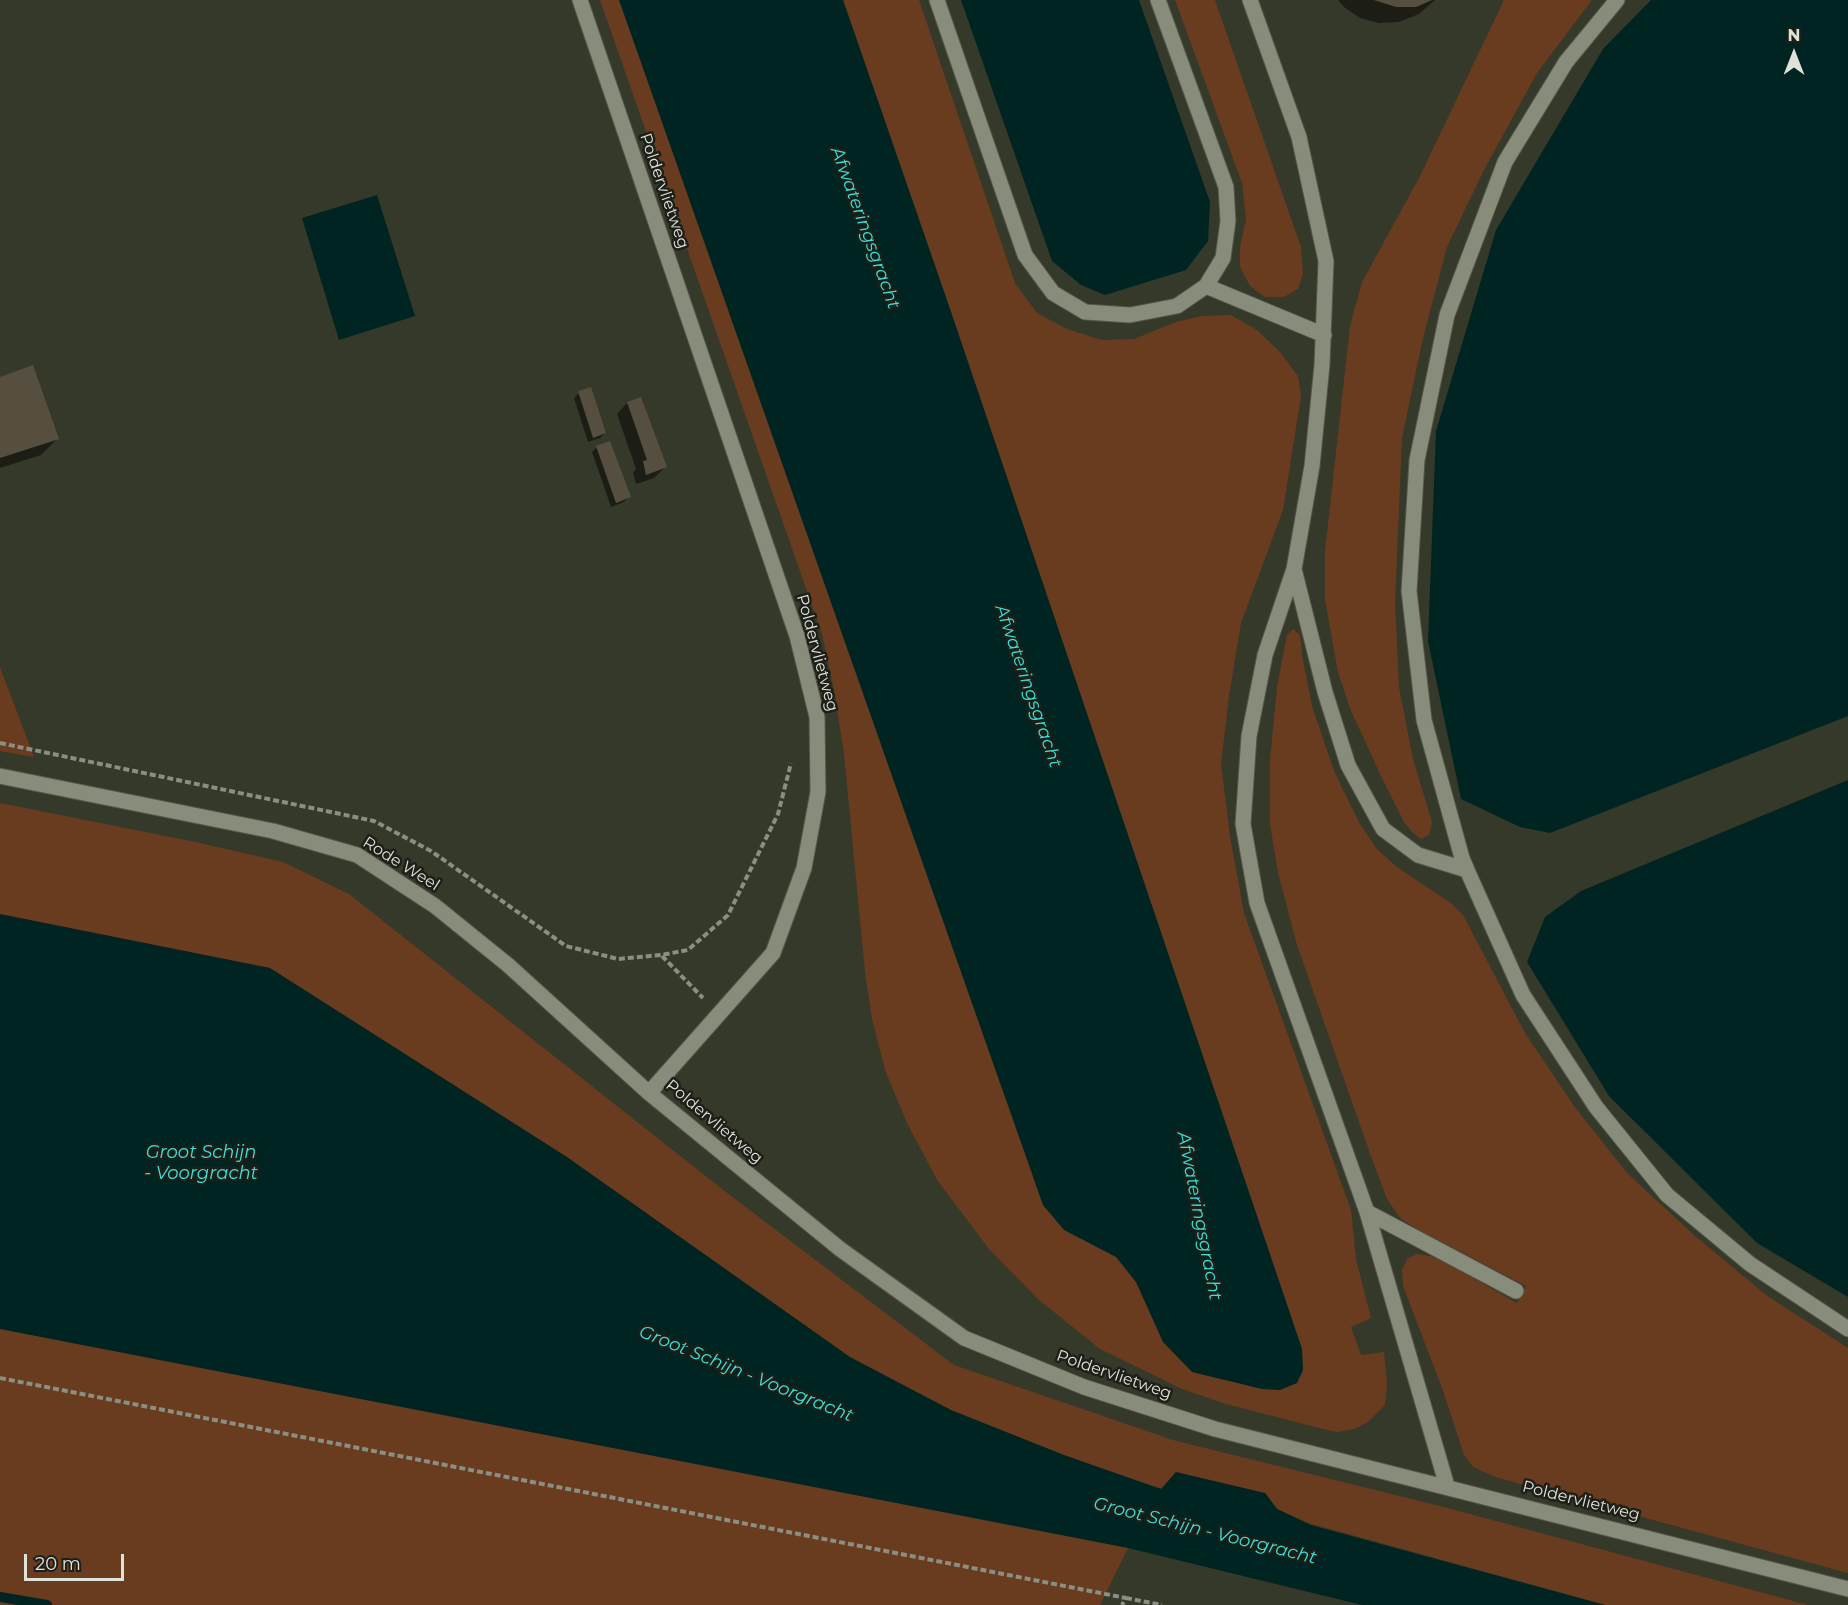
<!DOCTYPE html>
<html>
<head>
<meta charset="utf-8">
<style>
	body { margin:0 }
	#map { position:relative; width:1848px; height:1605px; overflow:hidden; background:#35392a; font-family:Montserrat,sans-serif }
	canvas { display:block }
	.north { position:absolute; left:1764px; top:24px; width:60px; height:60px; -webkit-text-stroke:4px #1d1f18; paint-order:stroke; rotate:0deg; font-size:16px; font-weight:700; line-height:24px; text-align:center; color:#dfe2d8 }
	.north::after { content:''; display:block; margin:auto; width:21px; height:27px; background:#dfe2d8; clip-path:polygon(50% 0,100% 100%,50% 72%,0 100%) }
	.scale { position:absolute; left:24px; top:1554px; width:100px; height:27px; box-sizing:border-box; border:3px solid #dfe2d8; border-top:0; padding-left:8px; font-size:18px; line-height:21px; white-space:nowrap; color:#dfe2d8; -webkit-text-stroke:4px #1d1f18; paint-order:stroke }
</style>
</head>
<body>
<div id="map">
<canvas width="1848" height="1605"></canvas>
<div class="north">N</div>
<div class="scale">20 m</div>
</div>
<script>
const context = document.querySelector('canvas').getContext('2d');
context.lineJoin = 'round';
function paint(path, color) { context.fillStyle = color; context.fill(path, 'evenodd'); }
const shape = rows => new Path2D(rows.map(r => 'M' + r).join(''));
function stroke(path, color, width, dash) { context.strokeStyle = color; context.lineWidth = width; context.lineCap = dash ? 'butt' : 'round'; context.setLineDash(dash || []); context.stroke(path); }
function label(font, color, halo, rows, align = 'center') {
  context.font = font + ' Montserrat,sans-serif'; context.lineWidth = 5; context.setLineDash([]); context.textBaseline = 'middle'; context.strokeStyle = halo; context.fillStyle = color; for (const [text, x, y, turn = 0] of rows) {
    context.save(); context.translate(x, y); context.rotate((+turn || 0) * Math.PI / 180); context.textAlign = isNaN(turn) ? turn : align; if (halo) context.strokeText(text, 0, 0); context.fillText(text, 0, 0); context.restore();
  }
}
const green = shape([
	[600,0,736,0,1302,1349,950,309,843,0,919,0,1015,283,1037,313,1067,329,1102,340,1134,339,1176,322,1202,316,1231,315,1257,330,1280,352,1298,376,1301,396,1283,510,1241,623,1229,696,1221,764,1230,836,1244,913,1351,1210,1356,1259,1371,1318,1351,1327,1361,1355,1384,1352,1387,1384,1385,1405,1368,1422,1355,1429,1337,1432,1319,1428,1226,1404,1182,1389,1100,1349,1039,1300,989,1249,937,1180,907,1123,885,1070,872,1019,865,972,844,754,834,690,822,634],
	[1175,0,1215,0,1301,247,1303,274,1298,289,1284,297,1265,297,1250,286,1240,267,1240,247,1246,219,1242,183],
	[1504,0,1592,0,1537,73,1484,170,1447,247,1423,338,1402,438,1395,602,1399,687,1413,759,1432,822,1429,835,1421,839,1412,832,1404,822,1381,776,1351,711,1338,672,1325,600,1325,551,1350,326,1362,282,1419,178],
	[1293,629,1300,635,1302,655,1312,706,1334,771,1360,824,1377,849,1397,867,1451,903,1463,915,1525,1033,1574,1106,1627,1173,1694,1235,1766,1295,1848,1348,1848,1573,1495,1477,1473,1467,1464,1455,1442,1388,1403,1286,1402,1270,1407,1259,1417,1254,1430,1256,1445,1262,1517,1303,1526,1286,1417,1229,1400,1218,1387,1199,1373,1162,1297,945,1278,873,1270,824,1270,760,1277,687,1287,635],
	[0,667,34,757,0,751],
	[0,803,200,843,283,862,349,894,722,1189,954,1365,1173,1440,1444,1507,1808,1605,1606,1605,1308,1523,1277,1509,1265,1493,1162,1489,1154,1486,1128,1548,1100,1605,0,1605]
]);
const water = shape([
	[619,0,843,0,950,309,1302,1349,1303,1370,1297,1383,1280,1390,1262,1389,1192,1372,1163,1342,1136,1282,1116,1257,1064,1230,1043,1205],
	[961,0,1139,0,1210,202,1208,241,1186,270,1105,295,1081,285,1052,261],
	[1651,0,1848,0,1848,716,1550,833,1520,827,1461,799,1428,641,1436,431,1496,230,1603,49],
	[377,195,415,316,339,340,302,218],
	[1848,780,1848,1297,1757,1243,1609,1096,1527,962,1545,917,1581,891],
	[0,914,270,968,567,1157,850,1357,951,1410,1064,1455,1161,1489,1176,1472,1265,1493,1277,1509,1311,1525,1605,1605,1362,1605,1128,1548,0,1329]
]);
const shadow = shape([
	[1338,0,1435,0,1419,14,1399,22,1379,23,1360,18,1344,7],
	[0,378,57,439,41,455,0,468],
	[579,393,605,433,600,438,588,442,574,398],
	[640,399,665,467,654,478,636,484,633,473,636,469,617,414,627,403],
	[597,447,629,497,624,502,611,507,592,452]
]);
const stream = shape([
	[0,1597,47,1605]
]);
const building = shape([
	[1374,0,1432,0,1416,7,1396,7],
	[33,365,59,439,0,458,0,377],
	[591,387,606,433,593,438,578,391],
	[641,397,667,467,646,475,643,461,647,460,627,402],
	[610,441,631,497,616,503,596,446]
]);
const path = shape([
	[0,743,374,821,431,851,566,946,618,959,661,955,688,950,728,915,778,814,791,763],
	[662,956,703,998],
	[0,1378,1126,1598,1122,1605],
	[1126,1598,1162,1605]
]);
const minor = shape([
	[580,0,797,636,817,717,818,792,804,868,773,953,649,1093,840,1249,964,1338,1084,1387,1215,1429,1848,1589],
	[937,0,1025,255,1053,293,1085,312,1130,315,1177,306,1206,286,1223,258,1228,221,1226,187,1158,0],
	[1250,0,1299,137,1326,261,1322,365,1312,466,1294,569,1325,692,1348,765,1383,829,1418,855,1467,870],
	[1617,0,1566,62,1505,162,1447,315,1417,460,1409,591,1424,720,1462,858,1467,870,1523,995,1596,1107,1667,1195,1750,1264,1848,1329],
	[1206,286,1324,335],
	[1294,569,1265,655,1249,736,1243,824,1257,903,1367,1212,1447,1486],
	[0,776,273,831,357,855,435,906,508,965,649,1093],
	[1367,1212,1516,1291]
]);
const streetNames = [
	["Poldervlietweg",664,191,71],
	["Poldervlietweg",817,653,75],
	["Rode Weel",401,864,32],
	["Poldervlietweg",714,1122,40],
	["Poldervlietweg",1114,1375,19],
	["Poldervlietweg",1581,1501,14]
];
const waterNames = [
	["Afwateringsgracht",865,228,70],
	["Afwateringsgracht",1028,686,71],
	["Groot Schijn",201,1153],
	["- Voorgracht",201,1174],
	["Afwateringsgracht",1199,1216,79],
	["Groot Schijn - Voorgracht",746,1374,22],
	["Groot Schijn - Voorgracht",1205,1531,14]
];
paint(green, '#693b1f');
paint(water, '#002421');
paint(shadow, '#0007');
stroke(stream, '#002421', 10);
paint(building, '#564f40');
stroke(minor, '#535649', 17);
stroke(path, '#8b8e82', 4, [6, 3]);
stroke(minor, '#888c7b', 15);
label('16px', '#dfe2d8', '#1d1f18', streetNames);
label('italic 18px', '#33e4da', '#1d1f18', waterNames);
</script>
</body>
</html>
